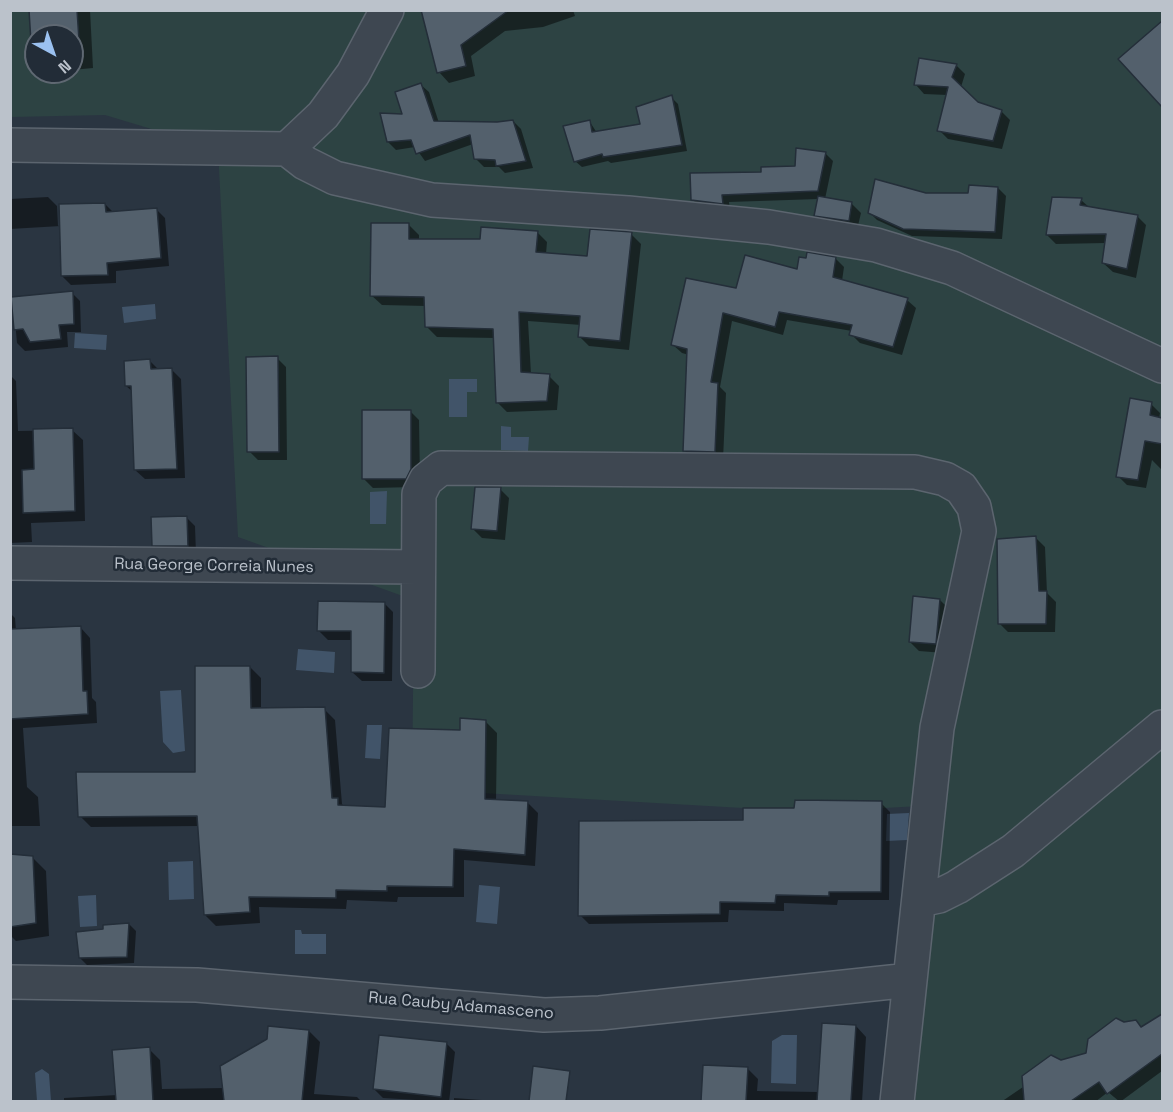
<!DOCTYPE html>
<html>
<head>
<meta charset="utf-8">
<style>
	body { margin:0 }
	#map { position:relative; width:1173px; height:1112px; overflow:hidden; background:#2a3541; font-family:"Space Grotesk",sans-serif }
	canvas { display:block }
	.frame { position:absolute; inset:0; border:12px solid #bbc2cb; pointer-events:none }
	.north { position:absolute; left:24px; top:24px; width:60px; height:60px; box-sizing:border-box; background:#222c37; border:2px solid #5f6872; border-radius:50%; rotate:140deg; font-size:16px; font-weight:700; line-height:24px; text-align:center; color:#bbc2cb }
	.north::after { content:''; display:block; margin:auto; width:21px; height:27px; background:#9bc1f0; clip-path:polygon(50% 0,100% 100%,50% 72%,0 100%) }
</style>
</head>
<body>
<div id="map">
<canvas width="1173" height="1112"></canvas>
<div class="frame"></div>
<div class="north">N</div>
</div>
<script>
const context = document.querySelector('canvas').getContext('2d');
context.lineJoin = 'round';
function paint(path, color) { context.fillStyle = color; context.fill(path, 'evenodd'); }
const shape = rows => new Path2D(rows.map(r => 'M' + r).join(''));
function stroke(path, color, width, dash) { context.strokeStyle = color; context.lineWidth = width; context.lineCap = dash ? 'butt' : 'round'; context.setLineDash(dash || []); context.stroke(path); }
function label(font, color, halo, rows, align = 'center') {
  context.font = font + ' "Space Grotesk",sans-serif'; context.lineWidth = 5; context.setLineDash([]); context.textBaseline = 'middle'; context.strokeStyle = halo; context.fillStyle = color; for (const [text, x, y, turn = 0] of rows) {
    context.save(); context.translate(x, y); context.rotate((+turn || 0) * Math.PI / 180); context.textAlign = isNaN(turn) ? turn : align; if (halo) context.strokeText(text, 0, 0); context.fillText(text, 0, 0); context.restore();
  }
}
const green = shape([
	[10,11,1162,11,1162,1101,888,1101,920,806,850,810,743,808,412,789,414,600,238,537,218,149,105,115,11,117],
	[36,36,72,36,72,72,36,72]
]);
const water = shape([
	[155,304,156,319,124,323,122,307],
	[75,333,107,335,106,350,74,348],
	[449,379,477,379,477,392,467,392,467,417,449,417],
	[501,426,511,427,511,437,529,437,528,451,501,450],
	[387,491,386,524,370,524,370,492],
	[298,649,335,652,334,673,296,670],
	[181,690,185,751,173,753,163,742,160,691],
	[367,725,382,725,380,759,365,758],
	[909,813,907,840,886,841,887,814],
	[193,861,194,899,169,900,168,862],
	[479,885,500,887,497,924,476,922],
	[96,895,97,926,80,927,78,896],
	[295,930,301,930,302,934,326,934,326,954,295,954],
	[782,1035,797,1035,796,1084,771,1083,772,1041],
	[42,1069,49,1074,51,1101,37,1101,35,1073]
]);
const shadow = shape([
	[31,10,90,10,93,68,72,70,72,36,36,36,36,60,34,58],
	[430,10,573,10,575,16,543,27,505,31,471,56,475,76,449,83,439,72],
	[1162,23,1162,105,1120,59],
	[956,65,965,74,961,87,977,103,1001,111,1010,120,1002,149,948,139,939,130,947,95,924,94,916,85],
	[421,85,429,92,439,123,497,124,513,121,521,129,533,168,505,173,499,167,484,167,476,159,473,144,425,161,415,147,396,150,388,142],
	[671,97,678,104,687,151,611,163,608,161,582,167,575,161,590,122,597,133,642,125],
	[825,153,833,161,825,199,852,204,861,213,857,230,825,224,816,215,819,199,729,202,730,211,700,208,693,200,763,174,796,167],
	[998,188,1006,196,1002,239,912,236,877,220,869,212,926,194,970,195],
	[48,197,57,206,58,226,105,204,114,213,156,209,165,218,169,266,116,271,116,283,71,285,62,276,61,226,10,229,10,199],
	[1081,200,1090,208,1137,216,1146,225,1136,278,1113,272,1103,263,1106,243,1056,244,1047,235],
	[409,225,419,235,419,241,482,241,537,232,547,242,546,254,588,258,631,234,641,244,629,350,589,346,579,336,581,325,528,321,531,374,549,376,559,386,557,410,507,412,497,402,495,338,437,337,427,327,426,306,382,305,371,295],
	[836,259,844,267,842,281,907,300,916,308,902,355,860,343,851,334,852,331,787,320,783,335,732,321,720,387,726,393,723,460,693,459,685,451,689,355,682,353,673,345,737,290],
	[72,293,80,301,81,332,67,332,68,347,25,351,17,343,13,298],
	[277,358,286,367,287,460,258,460,249,451],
	[150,361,159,370,172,370,181,379,185,478,145,479,135,470,133,392,126,386],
	[10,375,16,381,18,431,72,430,83,440,85,521,31,523,32,542,10,543],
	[1151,404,1160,413,1159,419,1162,419,1162,470,1152,460,1146,488,1127,485,1118,476],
	[410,411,419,420,420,478,415,487,373,488,364,479],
	[500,489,509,498,505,540,482,538,473,529],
	[186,517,195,526,196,554,162,554,153,545],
	[1036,538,1045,547,1047,593,1056,602,1055,632,1008,632,999,623],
	[940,600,949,609,944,653,919,651,910,642],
	[384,603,393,612,392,681,362,681,352,672,353,640,328,640,319,631],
	[10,613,15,618,16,631,81,628,90,638,92,698,96,702,97,723,23,728,27,787,38,797,40,826,10,826],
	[250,667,261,678,261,710,324,709,335,720,342,804,345,807,386,808,461,732,486,722,497,733,496,801,527,802,538,813,535,866,464,860,464,897,398,897,397,902,347,900,346,909,259,907,260,923,216,926,205,915,199,826,91,827,80,816,197,774],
	[881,803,890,812,889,900,838,900,837,905,784,903,784,911,729,910,728,922,589,924,580,915,745,822],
	[10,856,32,857,46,871,49,936,16,941,10,935],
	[129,924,136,931,134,963,87,965,80,958,105,931],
	[1162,1016,1162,1071,1120,1102,1108,1092,1095,1102,1001,1102,1061,1061,1087,1054],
	[856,1026,866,1037,862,1102,702,1102,704,1067,747,1068,758,1079,757,1091,819,1092],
	[309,1031,320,1042,314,1094,357,1097,362,1102,64,1102,64,1098,117,1095,149,1049,160,1060,162,1089,224,1088],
	[446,1043,455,1052,449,1102,383,1098,374,1089],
	[454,1098,509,1102,454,1102]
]);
const building = shape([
	[29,10,77,10,80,55,72,56,72,36,36,36,36,58,32,59,29,10],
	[421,10,509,10,461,45,466,66,437,73,421,10],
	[1162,21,1162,107,1118,59,1162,21],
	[919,58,957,64,952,77,978,102,1002,110,993,141,937,131,948,87,914,85,919,58],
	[421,83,434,121,497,122,513,120,526,161,496,166,495,160,474,159,470,135,416,154,411,140,387,142,380,113,402,114,395,92,421,83],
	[672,95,682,145,603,157,602,154,574,162,563,126,590,120,592,132,640,124,636,107,672,95],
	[796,148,826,152,818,191,722,195,723,204,691,200,690,173,761,172,761,167,795,166,796,148],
	[875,179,926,193,968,193,969,185,998,187,995,232,903,229,868,213,875,179],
	[818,196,852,202,849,221,814,216,818,196],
	[1052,197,1082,198,1080,205,1138,215,1127,269,1102,263,1106,234,1046,235,1052,197],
	[105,203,106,212,157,208,161,258,107,263,108,275,61,276,59,204,105,203],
	[371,223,409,223,409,239,480,239,481,227,538,231,536,252,587,256,590,229,632,232,620,341,578,337,580,316,519,312,521,372,550,374,547,401,496,403,493,329,425,327,424,297,370,296,371,223],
	[807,252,836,257,833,277,908,298,893,347,849,335,852,325,779,312,775,327,723,313,711,382,718,383,715,452,683,451,687,349,671,345,686,278,736,288,745,255,797,269,799,257,806,258,807,252],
	[73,291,74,324,59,325,61,339,30,342,23,329,14,330,11,297,73,291],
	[278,356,279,452,247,452,246,357,278,356],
	[150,359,151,369,172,368,177,469,134,470,131,386,125,386,124,361,150,359],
	[1130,398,1152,402,1150,415,1162,418,1162,444,1145,441,1138,480,1116,477,1130,398],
	[362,410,411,410,411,469,406,479,362,479,362,410],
	[73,428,75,511,23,513,22,470,34,469,33,429,73,428],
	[475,487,501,487,497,531,471,529,475,487],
	[187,516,188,546,152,546,151,517,187,516],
	[1036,536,1039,591,1047,591,1046,624,998,624,997,539,1036,536],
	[913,596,940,599,936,644,909,642,913,596],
	[318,601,385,602,384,673,351,672,351,631,317,631,318,601],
	[81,626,83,691,87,691,88,714,10,719,10,629,81,626],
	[195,666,250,666,251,708,325,707,332,798,338,798,338,805,385,807,389,728,460,730,460,718,486,720,485,799,528,801,525,855,454,849,453,887,387,886,387,891,336,890,336,898,249,897,250,912,204,915,197,816,78,817,76,772,195,772,195,666],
	[795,800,882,801,881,892,829,892,829,896,776,895,775,903,720,902,720,914,578,916,579,821,743,820,743,808,794,808,795,800],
	[10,854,33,856,36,923,10,927,10,854],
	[129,923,127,957,79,958,76,932,103,929,103,925,129,923],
	[1162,1014,1162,1054,1107,1094,1099,1082,1071,1101,1024,1101,1022,1076,1051,1055,1061,1060,1086,1053,1088,1039,1116,1018,1124,1022,1136,1020,1141,1027,1162,1014],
	[822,1023,856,1025,851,1101,817,1101,822,1023],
	[268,1026,309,1030,302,1101,224,1101,220,1066,267,1039,268,1026],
	[379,1035,447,1042,441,1097,373,1089,379,1035],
	[150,1047,153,1101,116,1101,112,1050,150,1047],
	[703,1065,748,1067,746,1101,701,1101,703,1065],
	[533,1066,570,1071,566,1101,529,1101,533,1066]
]);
const street = shape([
	[10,145,287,149],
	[287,149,305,163,335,178,432,200,628,213,769,227,876,245,952,268,1162,366],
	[287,149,323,115,353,74,387,10],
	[10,563,418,567],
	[418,671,419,494,426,480,441,468,915,472,945,479,961,488,974,507,979,531,937,728,897,1102],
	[920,900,939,896,957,887,1013,851,1162,727],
	[10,982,197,985,544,1015,600,1013,910,980]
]);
const streetNames = [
	["Rua George Correia Nunes",214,566,1],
	["Rua Cauby Adamasceno",461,1006,5]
];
paint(green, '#2d4343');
paint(water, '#415469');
paint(shadow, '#0007');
paint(building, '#53606c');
stroke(building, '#242e39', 1.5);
stroke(street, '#5c656f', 36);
stroke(street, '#3e4751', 33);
label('16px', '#bbc2cb', '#222c37', streetNames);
</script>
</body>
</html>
